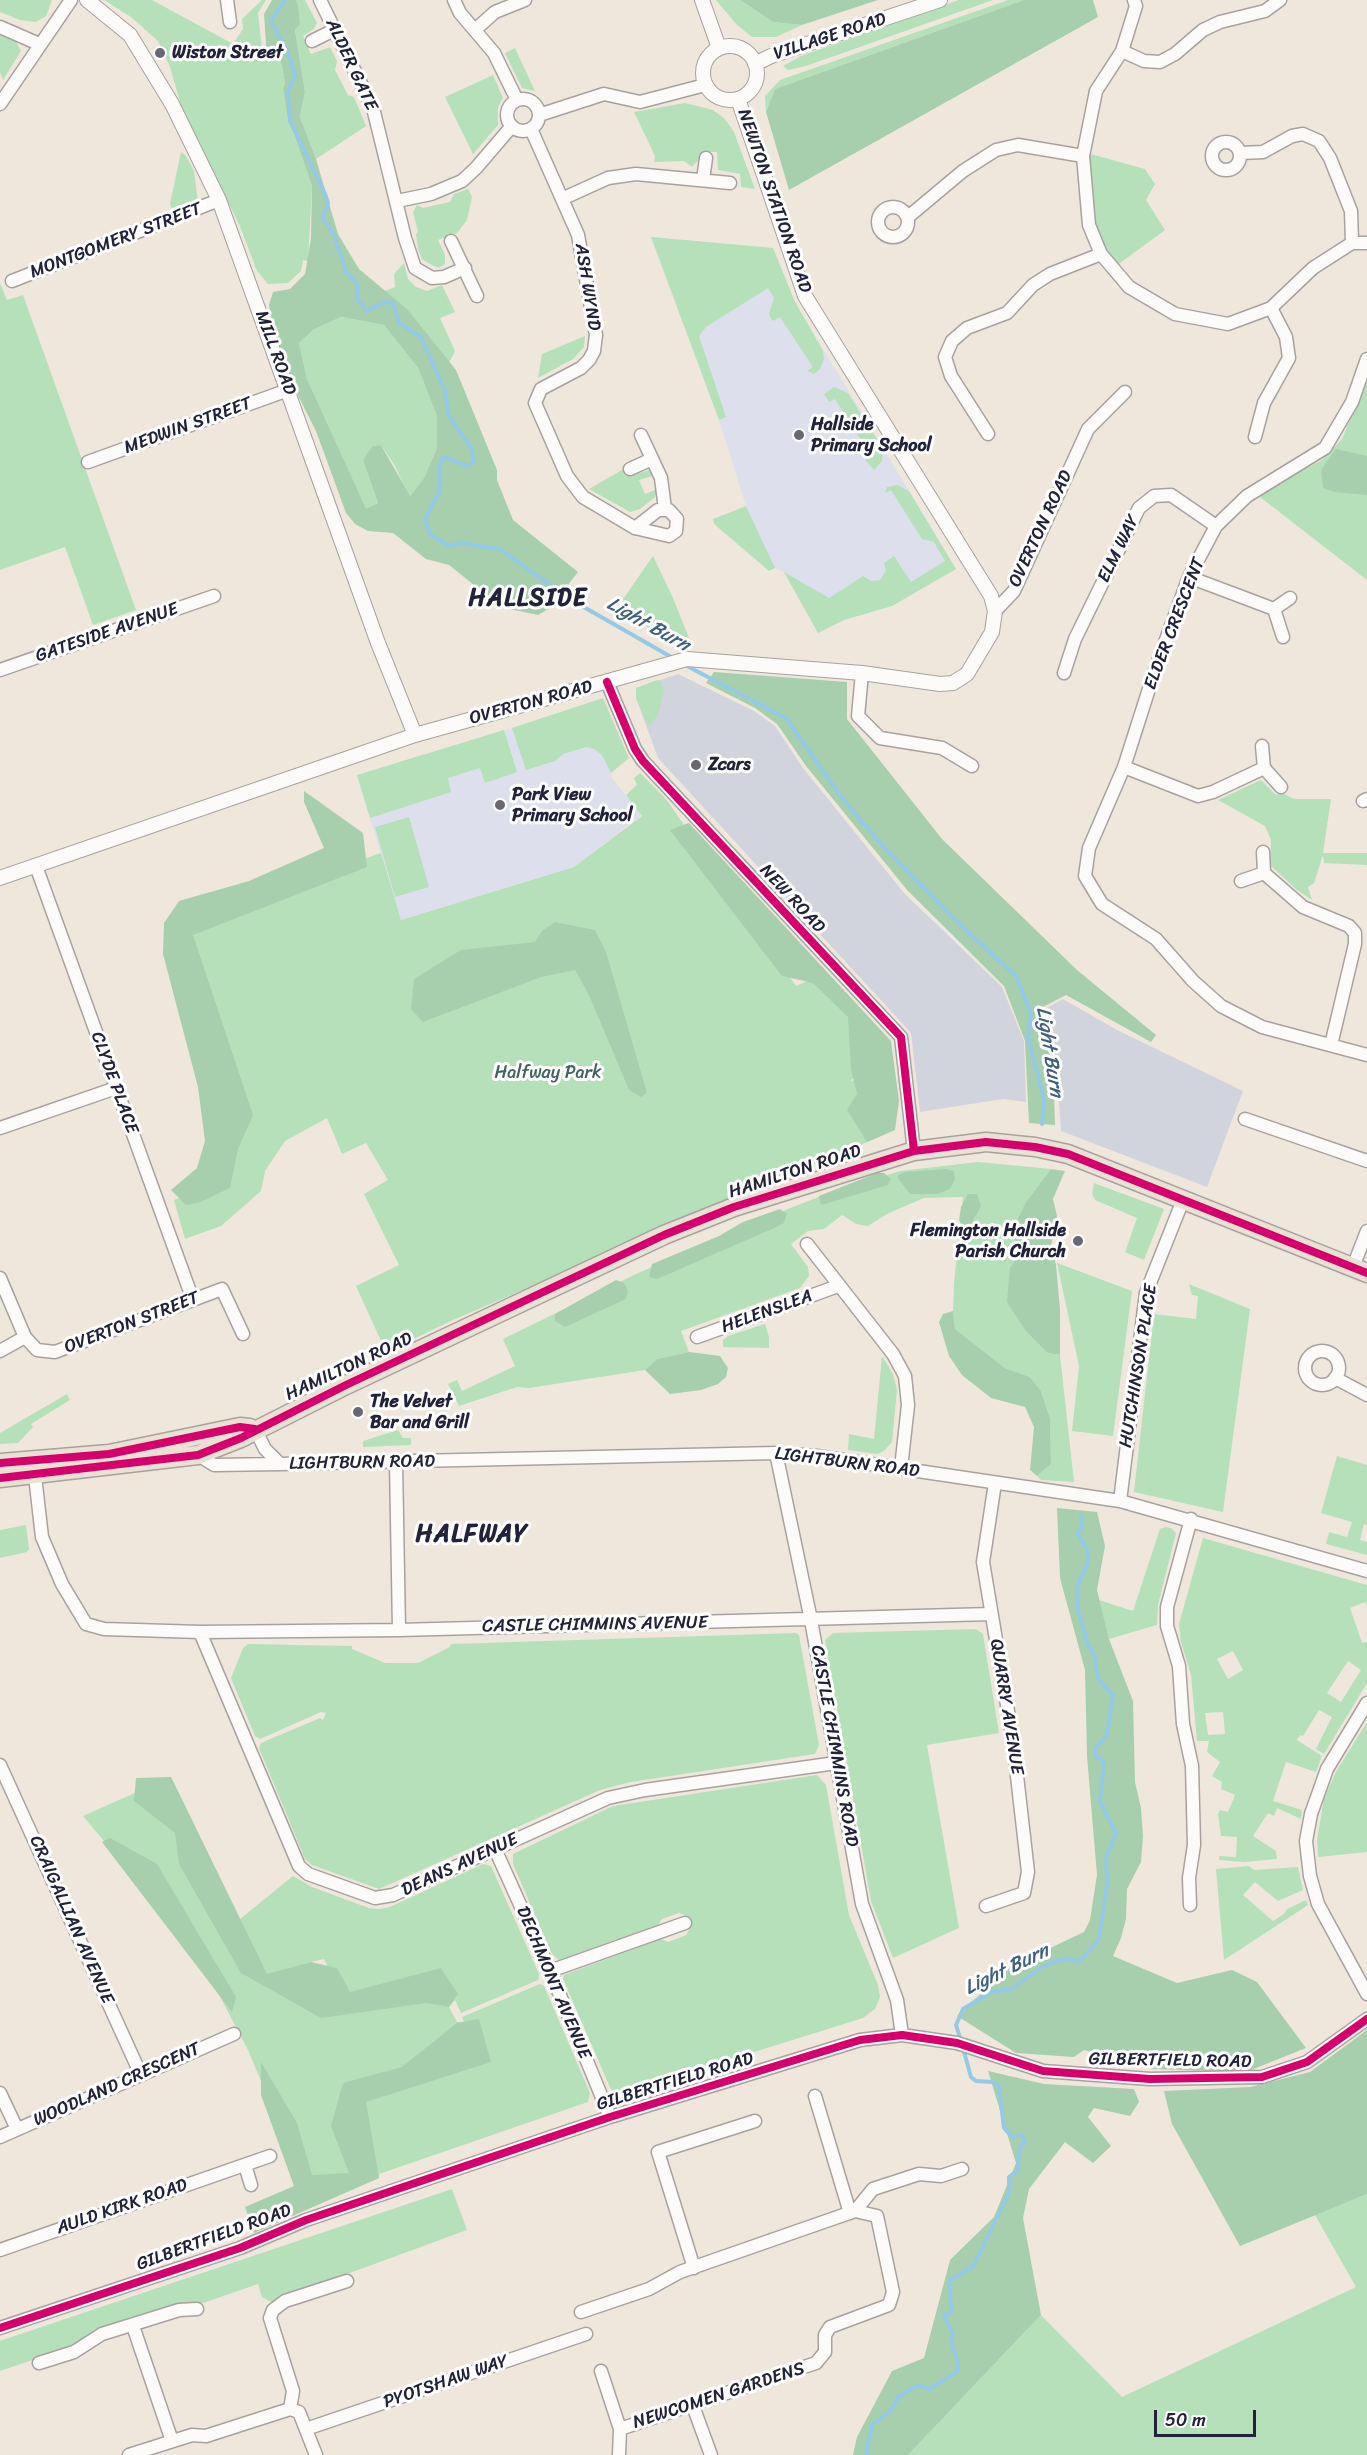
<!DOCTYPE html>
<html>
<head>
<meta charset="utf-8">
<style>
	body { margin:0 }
	#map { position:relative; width:1367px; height:2455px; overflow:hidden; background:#f0e7dc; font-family:Sriracha,sans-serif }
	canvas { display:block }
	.scale { position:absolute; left:1154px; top:2410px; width:102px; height:27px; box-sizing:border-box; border:3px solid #22223b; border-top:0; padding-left:8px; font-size:18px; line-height:21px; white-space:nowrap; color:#22223b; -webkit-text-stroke:4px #fff; paint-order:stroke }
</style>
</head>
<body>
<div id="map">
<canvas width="1367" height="2455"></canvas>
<div class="scale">50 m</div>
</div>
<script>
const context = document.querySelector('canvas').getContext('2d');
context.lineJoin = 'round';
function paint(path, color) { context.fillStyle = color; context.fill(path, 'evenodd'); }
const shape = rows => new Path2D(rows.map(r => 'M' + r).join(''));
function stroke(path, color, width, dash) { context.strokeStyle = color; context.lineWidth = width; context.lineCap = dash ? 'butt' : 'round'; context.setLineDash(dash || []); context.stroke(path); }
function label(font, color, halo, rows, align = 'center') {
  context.font = font + ' Sriracha,sans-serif'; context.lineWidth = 6; context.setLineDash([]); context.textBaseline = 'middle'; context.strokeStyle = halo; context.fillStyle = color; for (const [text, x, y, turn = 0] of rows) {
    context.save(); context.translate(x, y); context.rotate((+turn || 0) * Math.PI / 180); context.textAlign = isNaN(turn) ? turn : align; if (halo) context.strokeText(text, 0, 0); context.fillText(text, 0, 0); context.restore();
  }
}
const built = shape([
	[651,237,773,248,795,302,956,569,892,606,844,620,818,633,784,572,775,568,746,506,719,420],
	[598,702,612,778,642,815,574,867,401,920,357,775]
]);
const industrial = shape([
	[678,674,754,711,775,726,803,768,904,893,1002,987,1024,1041,1026,1102,1003,1099,920,1112,911,1033,658,758,636,698,636,688],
	[1063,999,1117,1030,1243,1091,1207,1187,1061,1131,1056,1061,1047,1008]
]);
const green = shape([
	[0,0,52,0,46,16,36,22,20,20,0,12],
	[104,0,152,0,233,44,243,29,242,19,262,0,266,0,258,13,263,59,280,56,285,83,283,89,287,114,312,186,308,261,303,260,301,271,288,283,268,284,257,271,239,224,182,109,170,67,158,41,131,17],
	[296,0,305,0,317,23,314,29,303,36,311,54,330,47,337,61,335,70,348,95,354,97,366,126,316,159,300,117,305,92,295,30,300,23],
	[716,0,740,0,773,22,802,25,776,37,752,37,737,25],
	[959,0,993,0,806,66,788,70,783,66,801,56],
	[1008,0,1024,0,775,89,766,112,765,96,780,80],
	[0,35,16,42,21,51,3,80,0,72],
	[515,48,535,91,522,88,505,53],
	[493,75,503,98,498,107,498,125,473,154,445,97],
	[685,103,713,110,725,119,734,132,755,189,741,187,740,174,718,170,717,152,706,152,692,167,684,161,654,162,655,156,634,112],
	[181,152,186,156,194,171,198,202,173,214,170,204],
	[1087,153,1145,169,1155,184,1146,200,1165,230,1116,266,1104,250,1091,223],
	[468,189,472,197,467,220,457,233,438,240,445,255,445,264,439,268,428,263,422,259,418,249,416,234,418,232,413,212,417,205,423,208,450,202,454,194],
	[651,237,773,248,795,302,823,351,824,359,820,369,814,374,809,372,808,370,813,367,780,317,773,321,770,317,769,314,774,298,768,288,706,327,699,336,726,417,719,420],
	[404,263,408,279,416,287,427,291,442,285,455,312,440,318,455,351,449,363,382,292,395,287,394,274],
	[0,283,7,300,23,295,136,610,93,625,65,547,0,570],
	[341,317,384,325,418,368,437,416,437,448,424,478,409,497,395,466,381,445,372,446,363,460,378,503,365,510,307,379,299,343,313,330],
	[585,336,584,347,573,359,538,378,542,354],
	[1367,379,1367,580,1260,497,1280,481,1321,461,1342,439],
	[834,387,848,393,883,449,882,461,874,470,865,460,871,456,835,399,829,402,824,394],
	[622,470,630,476,649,470,653,476,639,480,645,494,657,489,655,497,640,509,630,512,589,489],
	[897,485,909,491,956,569,892,606,844,620,818,633,784,572,829,598,863,576,871,581,880,580,886,570,884,563,894,556,911,582,945,561,934,542,922,539,891,490,885,493,887,487],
	[746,506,775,568,769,571,714,524,713,519],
	[653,556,673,598,691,643,671,645,619,605],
	[657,680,661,681,664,690,658,715,650,725,647,724,636,698,636,688],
	[603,698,629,758,611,773,602,755,594,749,586,747,563,754,555,761,526,770,512,728],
	[504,730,517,772,485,783,480,768,448,778,451,792,370,818,357,775],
	[640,773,666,799,796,986,819,976,855,1016,863,1072,850,1081,873,1077,895,1130,453,1320,386,1352,356,1286,399,1265,364,1194,388,1180,366,1143,342,1154,327,1118,285,1141,265,1171,261,1191,221,1226,185,1239,174,1200,219,1181,179,923,381,853,401,920,574,867,642,816,626,795,637,785,634,778],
	[1261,780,1276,795,1281,792,1294,799,1331,799,1323,853,1367,853,1367,865,1324,863,1323,855,1314,883,1308,887,1312,900,1297,890,1270,865,1271,840,1265,826,1218,800],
	[409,817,429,887,395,897,375,827],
	[978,1162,1051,1169,1026,1202,1023,1251,1010,1267,1048,1353,1060,1355,1074,1482,1041,1480,1037,1476,1051,1464,1050,1418,1041,1391,1030,1377,1005,1368,955,1329,953,1311,954,1283,963,1197,924,1198,887,1214,868,1226,856,1224,842,1215,824,1229,808,1231,791,1244,808,1267,809,1276,800,1288,681,1331,689,1352,657,1359,645,1370,529,1388,517,1387,459,1406,448,1384,457,1380,462,1391,515,1366,503,1339,636,1274,765,1218,816,1198,900,1171],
	[1094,1183,1164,1209,1144,1260,1125,1252,1137,1218,1095,1200,1092,1194],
	[1057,1263,1132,1291,1113,1436,1072,1431,1079,1366],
	[1189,1284,1250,1309,1223,1512,1134,1492,1154,1314,1196,1319,1198,1296,1192,1295],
	[765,1324,769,1337,769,1348,723,1347,723,1340,728,1336],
	[882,1356,893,1374,897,1390,892,1442,885,1450,878,1454,848,1450,849,1434,874,1439],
	[67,1394,70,1400,31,1424,33,1427,18,1443,0,1444,0,1433],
	[398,1430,403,1438,411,1438,411,1445,363,1447,363,1441],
	[1337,1456,1367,1465,1367,1525,1364,1524,1360,1540,1367,1542,1367,1555,1326,1544,1329,1532,1347,1537,1352,1522,1321,1513],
	[26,1525,29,1549,27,1552,0,1558,0,1530],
	[1165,1527,1171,1528,1176,1533,1158,1605,1157,1625,1109,1639,1099,1600,1133,1611,1160,1529],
	[1203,1538,1367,1585,1367,1607,1365,1602,1350,1608,1362,1643,1367,1642,1367,1683,1324,1754,1316,1749,1332,1717,1319,1710,1303,1736,1300,1735,1297,1740,1322,1756,1316,1772,1286,1762,1273,1801,1302,1810,1301,1819,1277,1808,1274,1816,1268,1813,1253,1836,1276,1851,1277,1859,1244,1862,1219,1860,1219,1856,1236,1857,1237,1837,1221,1836,1218,1814,1220,1810,1228,1812,1235,1795,1221,1789,1222,1782,1212,1776,1220,1762,1207,1752,1209,1741,1197,1741,1191,1675,1181,1642,1179,1624],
	[1233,1651,1243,1670,1228,1679,1217,1659],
	[1348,1661,1361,1670,1341,1702,1327,1693],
	[1223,1712,1225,1734,1208,1735,1205,1713],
	[976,1629,983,1634,999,1733,927,1745,959,1928,893,1958,871,1901,825,1640,833,1633],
	[796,1633,799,1635,819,1745,815,1754,631,1782,600,1790,379,1889,312,1865,305,1859,259,1748,261,1743,320,1718,323,1720,326,1713,321,1712,260,1739,255,1736,231,1678,243,1648,248,1644,352,1646,352,1649,385,1663,418,1663,450,1647,451,1644],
	[1367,1722,1367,1852,1318,1857,1317,1840,1324,1798,1337,1770],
	[817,1775,826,1785,849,1915,878,1985,880,1997,875,2009,863,2018,620,2094,612,2092,563,1979,564,1975,661,1939,668,1942,686,1935,692,1926,689,1917,679,1913,662,1919,658,1925,559,1960,552,1954,538,1922,513,1864,513,1854,613,1806],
	[171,1777,240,1919,293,1876,312,1887,369,1908,379,1909,390,1907,483,1864,491,1866,539,1974,538,1980,461,2013,455,2000,449,2007,457,2022,464,2022,462,2017,540,1984,544,1986,590,2093,588,2102,379,2174,379,2178,313,2206,248,2050,196,1951,83,1816],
	[324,1959,338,1988,287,1969,311,1962],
	[1249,1866,1254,1870,1298,1867,1303,1890,1278,1901,1255,1882,1243,1895,1273,1921,1284,1914,1287,1909,1306,1900,1308,1905,1224,1960,1216,1869],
	[452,2189,467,2230,271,2302,262,2297,258,2284,206,2302,191,2306,180,2303,103,2329,80,2344,0,2371,0,2341],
	[1367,2194,1367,2455,908,2455,1041,2315,1122,2397,1356,2287,1315,2215]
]);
const forest = shape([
	[272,0,296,0,298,6,300,24,295,30,305,92,300,117,316,159,338,234,359,269,407,309,456,370,497,470,497,480,513,520,578,572,550,608,538,615,491,605,474,585,449,565,426,559,393,533,368,531,355,524,346,513,316,431,284,368,273,338,269,305,273,292,290,289,305,274,311,238,312,186,287,114,283,89,285,83,280,56,267,59,264,14],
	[341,317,384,325,418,368,437,416,437,448,424,478,410,496,381,445,372,446,363,460,378,503,366,509,307,379,299,343,313,330],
	[740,0,878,0,802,25,773,22],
	[1024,0,1093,0,1098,17,789,190,766,112,775,89],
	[1336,449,1367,456,1367,495,1335,492,1323,488,1321,470],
	[714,672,847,682,847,719,942,839,1077,970,1156,1035,1151,1042,1066,995,1043,1007,1053,1064,1055,1125,1029,1123,1025,1041,1004,986,908,891,806,766,777,724,755,708,706,683],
	[304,791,363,833,367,867,193,935,253,1115,238,1149,230,1188,201,1202,186,1205,171,1190,197,1168,205,1141,198,1087,163,954,164,923,179,901,249,881,324,848,304,802],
	[689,823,891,1041,899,1101,895,1130,867,1142,847,1110,857,1094,851,1069,848,1017,813,983,782,976,670,830],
	[555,922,595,930,606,952,647,1093,641,1097,629,1090,589,995,575,970,541,977,423,1022,411,1009,414,979,461,950,535,942,542,931],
	[946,1169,954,1171,955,1179,950,1189,937,1194,910,1194,898,1178,898,1175,905,1172],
	[1051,1169,1065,1171,1053,1199,1057,1216,1051,1246,1056,1265,1060,1309,1060,1355,1048,1353,1026,1331,1007,1302,1010,1267,1023,1251,1011,1233,1026,1202],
	[877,1173,884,1173,891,1179,888,1185,821,1205,819,1196],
	[968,1194,977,1194,981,1206,970,1227,963,1227,959,1220,961,1207],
	[780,1209,787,1214,784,1223,772,1229,657,1279,649,1277,652,1264,719,1236,743,1222],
	[616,1280,624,1283,628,1291,626,1299,565,1327,555,1321,555,1314],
	[953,1311,955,1329,1005,1368,1030,1377,1041,1391,1050,1418,1051,1464,1037,1476,1030,1470,1034,1427,1025,1407,991,1398,962,1375,949,1356,939,1322,943,1314],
	[689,1352,720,1356,728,1368,726,1377,718,1384,701,1390,670,1394,645,1370,657,1359],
	[1057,1508,1097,1512,1105,1546,1097,1590,1109,1639,1133,1701,1135,1782,1141,1808,1143,1836,1141,1862,1127,1889,1126,1919,1121,1938,1113,1956,1177,1983,1232,1970,1257,1982,1306,2048,1246,2072,1153,2069,1084,2050,1074,2057,1016,2053,957,2016,1008,1968,1084,1932,1090,1920,1097,1875,1087,1756,1085,1670,1060,1578],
	[171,1777,267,1974,311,1962,337,1968,350,1992,441,1968,458,1994,449,2007,426,2003,321,2018,241,1973,179,1864,175,1833,134,1801,136,1778],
	[110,1838,157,1864,236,1997,232,2012,102,1842],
	[479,2019,491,2062,366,2102,379,2178,254,2233,245,2207,294,2186,261,2095,261,2062,297,2123,312,2175,349,2173,331,2126,343,2083,402,2067,457,2023],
	[1367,2030,1367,2194,1240,2246,1172,2124,1164,2091,1250,2087,1310,2072],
	[988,2071,1044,2084,1134,2089,1139,2102,1130,2116,1094,2108,1088,2117,1111,2146,1093,2163,1065,2142,1029,2189,1023,2218,1041,2315,908,2455,853,2455,857,2437,892,2371,924,2358,950,2260,994,2217,1016,2163]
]);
const stream = shape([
	[285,0,271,21,289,55,295,75,288,92,290,121,325,194,328,203,323,218,334,235,346,272,357,284,357,298,367,311,385,302,393,303,399,323,421,337,445,391,448,415,472,449,474,461,468,466,444,457,439,467,440,491,425,519,430,534,449,546,460,543,500,549,568,598,673,658],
	[685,665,786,718,845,802,885,848,952,917,1016,976,1031,1014,1028,1037,1044,1100,1042,1124],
	[961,2041,956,2025,963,2009,991,1992,1012,1989,1043,1966,1064,1959,1080,1961,1099,1939,1107,1884,1106,1858,1116,1833,1100,1801,1104,1761,1095,1756,1096,1748,1107,1735,1113,1695,1098,1679,1094,1654,1088,1645,1078,1610,1077,1587,1088,1562,1087,1549,1077,1533,1082,1528,1081,1516],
	[866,2455,872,2425,891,2410,898,2397,918,2385,929,2389,957,2372,958,2362,951,2342,953,2335,944,2316,951,2312,950,2280,972,2267,980,2253,1009,2192,1009,2177,1018,2170,1019,2148,1025,2142,1022,2135,1012,2137,1004,2128,999,2087,993,2082,976,2081,971,2077,963,2048]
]);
const minor = shape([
	[227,0,230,22],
	[320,0,373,108,405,238,415,268,432,278,444,277,465,268],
	[454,0,460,13,494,53,517,100],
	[1134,0,1136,6,1122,51,1096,91,1083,156,1089,225,1101,254,1129,287,1175,314,1228,324,1271,308,1313,268,1352,243,1367,243],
	[0,27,39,44],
	[476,29,495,12,525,0],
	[312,41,334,30],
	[1122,51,1144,61,1160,62,1175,54,1203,30,1220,22,1265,11,1280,0],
	'507 115a16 16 0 1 1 32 0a16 16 0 1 1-32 0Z',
	[0,104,71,0],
	[539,115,604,94,640,102,705,85],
	[531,129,578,235,596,335,594,351,589,360,581,368,541,389,535,403,567,476,583,497,635,528,658,510,669,510,677,519,676,531,669,536,635,528],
	'1212 156a14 14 0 1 1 28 0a14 14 0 1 1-28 0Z',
	[1241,153,1263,152,1292,136,1303,134,1319,141,1330,158,1351,211,1352,243],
	[703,180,706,158],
	[564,198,608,178,636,174,730,183],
	[397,201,431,194,462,181,476,168,512,126],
	'878 222a15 15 0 1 1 30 0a15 15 0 1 1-30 0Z',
	[908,217,963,171,996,150,1018,145,1083,156],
	[451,241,477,296],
	[12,281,219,200],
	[1367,359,1352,402,1325,448,1247,496,1216,526,1189,577,1156,667,1124,767,1089,848,1085,876,1102,904,1156,939,1193,981,1221,1006,1262,1027,1367,1055],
	[988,434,951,376,945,357,952,341,967,328,1007,313,1033,285,1050,274,1101,254],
	[641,435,661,478,665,509],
	[1255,437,1264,403,1289,358,1286,337,1271,308],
	[88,462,288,390],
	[630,469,652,459],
	[1189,577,1274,609,1283,637],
	[1274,609,1290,598],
	[995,611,1014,591,1088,429,1125,392],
	[0,670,214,596],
	[862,673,858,716,880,738,942,748,972,766],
	[1064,673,1075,639,1139,508,1154,496,1171,495,1216,526],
	[607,682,635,749,643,761,901,1037,914,1151],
	[1262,746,1264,768,1281,787],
	[1124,767,1198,796,1213,792,1264,768],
	[1363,801,1367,799],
	[36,866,193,1300],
	[1264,873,1303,907,1349,926,1355,933,1355,944,1331,1045],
	[1241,881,1264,873,1263,852],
	[1245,1119,1367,1161],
	[0,1128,116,1088],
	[807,1244,893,1354,905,1376,908,1405,901,1468],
	[1353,1267,1367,1231],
	[0,1278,25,1337,37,1350,55,1352,222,1289,243,1334],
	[697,1337,838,1286],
	[0,1351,25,1337],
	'1305 1368a17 17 0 1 1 34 0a17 17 0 1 1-34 0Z',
	[1335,1378,1367,1395],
	[255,1429,265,1449,280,1464,776,1453,817,1456,1120,1501,1367,1571],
	[776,1453,811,1620,862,1904,897,2000,902,2035],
	[198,1455,214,1465,280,1464],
	[396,1462,399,1630],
	[35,1476,42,1537,62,1584,86,1624,104,1629,200,1632,399,1630,991,1614],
	[1120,1501,1146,1293,1183,1200],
	[200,1632,299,1866,308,1874,375,1898,393,1895,608,1798,645,1790,836,1763],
	[1367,1703,1327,1769,1311,1814,1306,1841,1310,1876,1318,1904,1367,1994],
	[0,1765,141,2075],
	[495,1849,550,1971,610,2117],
	[1190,1905,1189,1878,1194,1845,1192,1766,1183,1724,1179,1666,1167,1626,1167,1607,1191,1519],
	[986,1906,1024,1893,1028,1872,1013,1741,983,1562,995,1483],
	[550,1971,685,1923],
	[0,2093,17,2129],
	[815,2096,850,2213],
	[0,2137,234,2034],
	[245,2165,251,2185],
	[0,2250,270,2156],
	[694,2268,658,2152,755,2121],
	[581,2312,649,2289,680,2272,855,2211,873,2189,919,2174,941,2176,962,2169],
	[133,2326,172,2441],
	[0,2328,240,2248,306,2220,610,2117,860,2040,902,2035,957,2043,1043,2071,1150,2079,1262,2077,1307,2062,1367,2019],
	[39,2363,74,2352,102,2334,179,2310,197,2309],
	[601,2371,620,2429,619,2455],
	[693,2406,711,2455],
	[290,2409,293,2391,270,2318,273,2310,285,2301,347,2281],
	[306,2429,586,2334],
	[620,2429,816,2363,825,2352,825,2335,830,2327,889,2305,893,2292,877,2216,855,2211],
	[129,2455,192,2435,206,2436,290,2409,299,2412,316,2455]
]);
const tertiary = shape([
	[87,0,130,35,172,104,219,200,378,643,415,735],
	[702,0,719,48],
	'703 73a27 27 0 1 1 54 0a27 27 0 1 1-54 0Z',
	[755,64,771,56,940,0],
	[0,878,415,735,687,659,862,673,940,684,953,683,967,674,992,632,995,611,991,596,805,296,738,99]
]);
const primary = shape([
	[0,1463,109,1454,240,1427,250,1428],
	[0,1478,198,1455,241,1438,346,1385,664,1235,734,1207,914,1151,986,1142,1035,1147,1068,1154,1367,1273]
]);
const cycleway = shape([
	[607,682,635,749,643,761,901,1037,914,1151],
	[0,1463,109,1454,240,1427,255,1429],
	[0,1478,198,1455,241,1438,346,1385,664,1235,734,1207,914,1151,986,1142,1035,1147,1068,1154,1367,1273],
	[0,2328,240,2248,306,2220,610,2117,860,2040,902,2035,957,2043,1043,2071,1150,2079,1262,2077,1307,2062,1367,2019]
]);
const markers = [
	[160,53,6,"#6a6773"],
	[799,435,6,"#6a6773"],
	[696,765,6,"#6a6773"],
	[500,805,6,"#6a6773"],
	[1078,1241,6,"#6a6773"],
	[358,1412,6,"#6a6773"]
];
const streetNames = [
	["VILLAGE ROAD",830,37,-18],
	["ALDER GATE",351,65,65],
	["NEWTON STATION ROAD",774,201,71],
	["MONTGOMERY STREET",116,241,-21],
	["ASH WYND",587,287,81],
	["MILL ROAD",275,353,70],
	["MEDWIN STREET",188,426,-20],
	["OVERTON ROAD",1041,529,-65],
	["ELM WAY",1119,549,-64],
	["ELDER CRESCENT",1175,624,-69],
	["GATESIDE AVENUE",107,633,-19],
	["OVERTON ROAD",531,703,-15],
	["NEW ROAD",792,899,47],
	["CLYDE PLACE",114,1083,70],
	["HAMILTON ROAD",795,1172,-18],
	["HELENSLEA",767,1312,-20],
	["OVERTON STREET",132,1323,-21],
	["HUTCHINSON PLACE",1139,1366,-81],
	["HAMILTON ROAD",349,1367,-25],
	["LIGHTBURN ROAD",362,1463,-1],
	["LIGHTBURN ROAD",847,1463,7],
	["CASTLE CHIMMINS AVENUE",595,1625,-1],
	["QUARRY AVENUE",1006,1707,81],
	["CASTLE CHIMMINS ROAD",834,1746,80],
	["DEANS AVENUE",460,1865,-25],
	["CRAIGALLIAN AVENUE",71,1920,66],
	["DECHMONT AVENUE",553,1983,67],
	["GILBERTFIELD ROAD",1170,2061,1],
	["GILBERTFIELD ROAD",675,2082,-17],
	["WOODLAND CRESCENT",117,2085,-24],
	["AULD KIRK ROAD",122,2207,-19],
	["GILBERTFIELD ROAD",214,2238,-20],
	["PYOTSHAW WAY",446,2382,-19],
	["NEWCOMEN GARDENS",719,2396,-18]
];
const poiNames = [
	["Wiston Street",172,53],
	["Hallside",811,425],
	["Primary School",811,446],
	["Zcars",708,765],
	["Park View",512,795],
	["Primary School",512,816],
	["Flemington Hallside",1066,1231,"right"],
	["Parish Church",1066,1252,"right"],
	["The Velvet",370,1402],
	["Bar and Grill",370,1423]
];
const parkNames = [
	["Halfway Park",548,1073]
];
const waterNames = [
	["Light Burn",648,625,29],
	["Light Burn",1049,1052,81],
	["Light Burn",1007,1970,-26]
];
const districtNames = [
	["HALLSIDE",528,599],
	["HALFWAY",472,1535]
];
paint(built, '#dde0ec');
paint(industrial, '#d2d4dd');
paint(green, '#b5e0ba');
paint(forest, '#a7cfad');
stroke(stream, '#95c9e5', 4);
stroke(minor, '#a7a2a0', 15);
stroke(tertiary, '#a7a2a0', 16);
stroke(primary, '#a7a2a0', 21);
stroke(minor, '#fdfbfa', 12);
stroke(tertiary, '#fdfbfa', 14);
stroke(primary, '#e8e2d5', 18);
stroke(cycleway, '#d6006c', 8);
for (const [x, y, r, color] of markers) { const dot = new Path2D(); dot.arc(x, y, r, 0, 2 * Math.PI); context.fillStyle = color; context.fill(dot); stroke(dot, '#fff', 2); }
label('18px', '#22223b', '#fff', streetNames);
label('bold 18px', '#22223b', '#fff', poiNames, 'left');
label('18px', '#44635e', '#fff', parkNames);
label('italic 20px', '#406081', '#fff', waterNames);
context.letterSpacing = '1.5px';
label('bold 24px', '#22223b', '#fff', districtNames);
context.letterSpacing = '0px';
</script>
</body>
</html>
